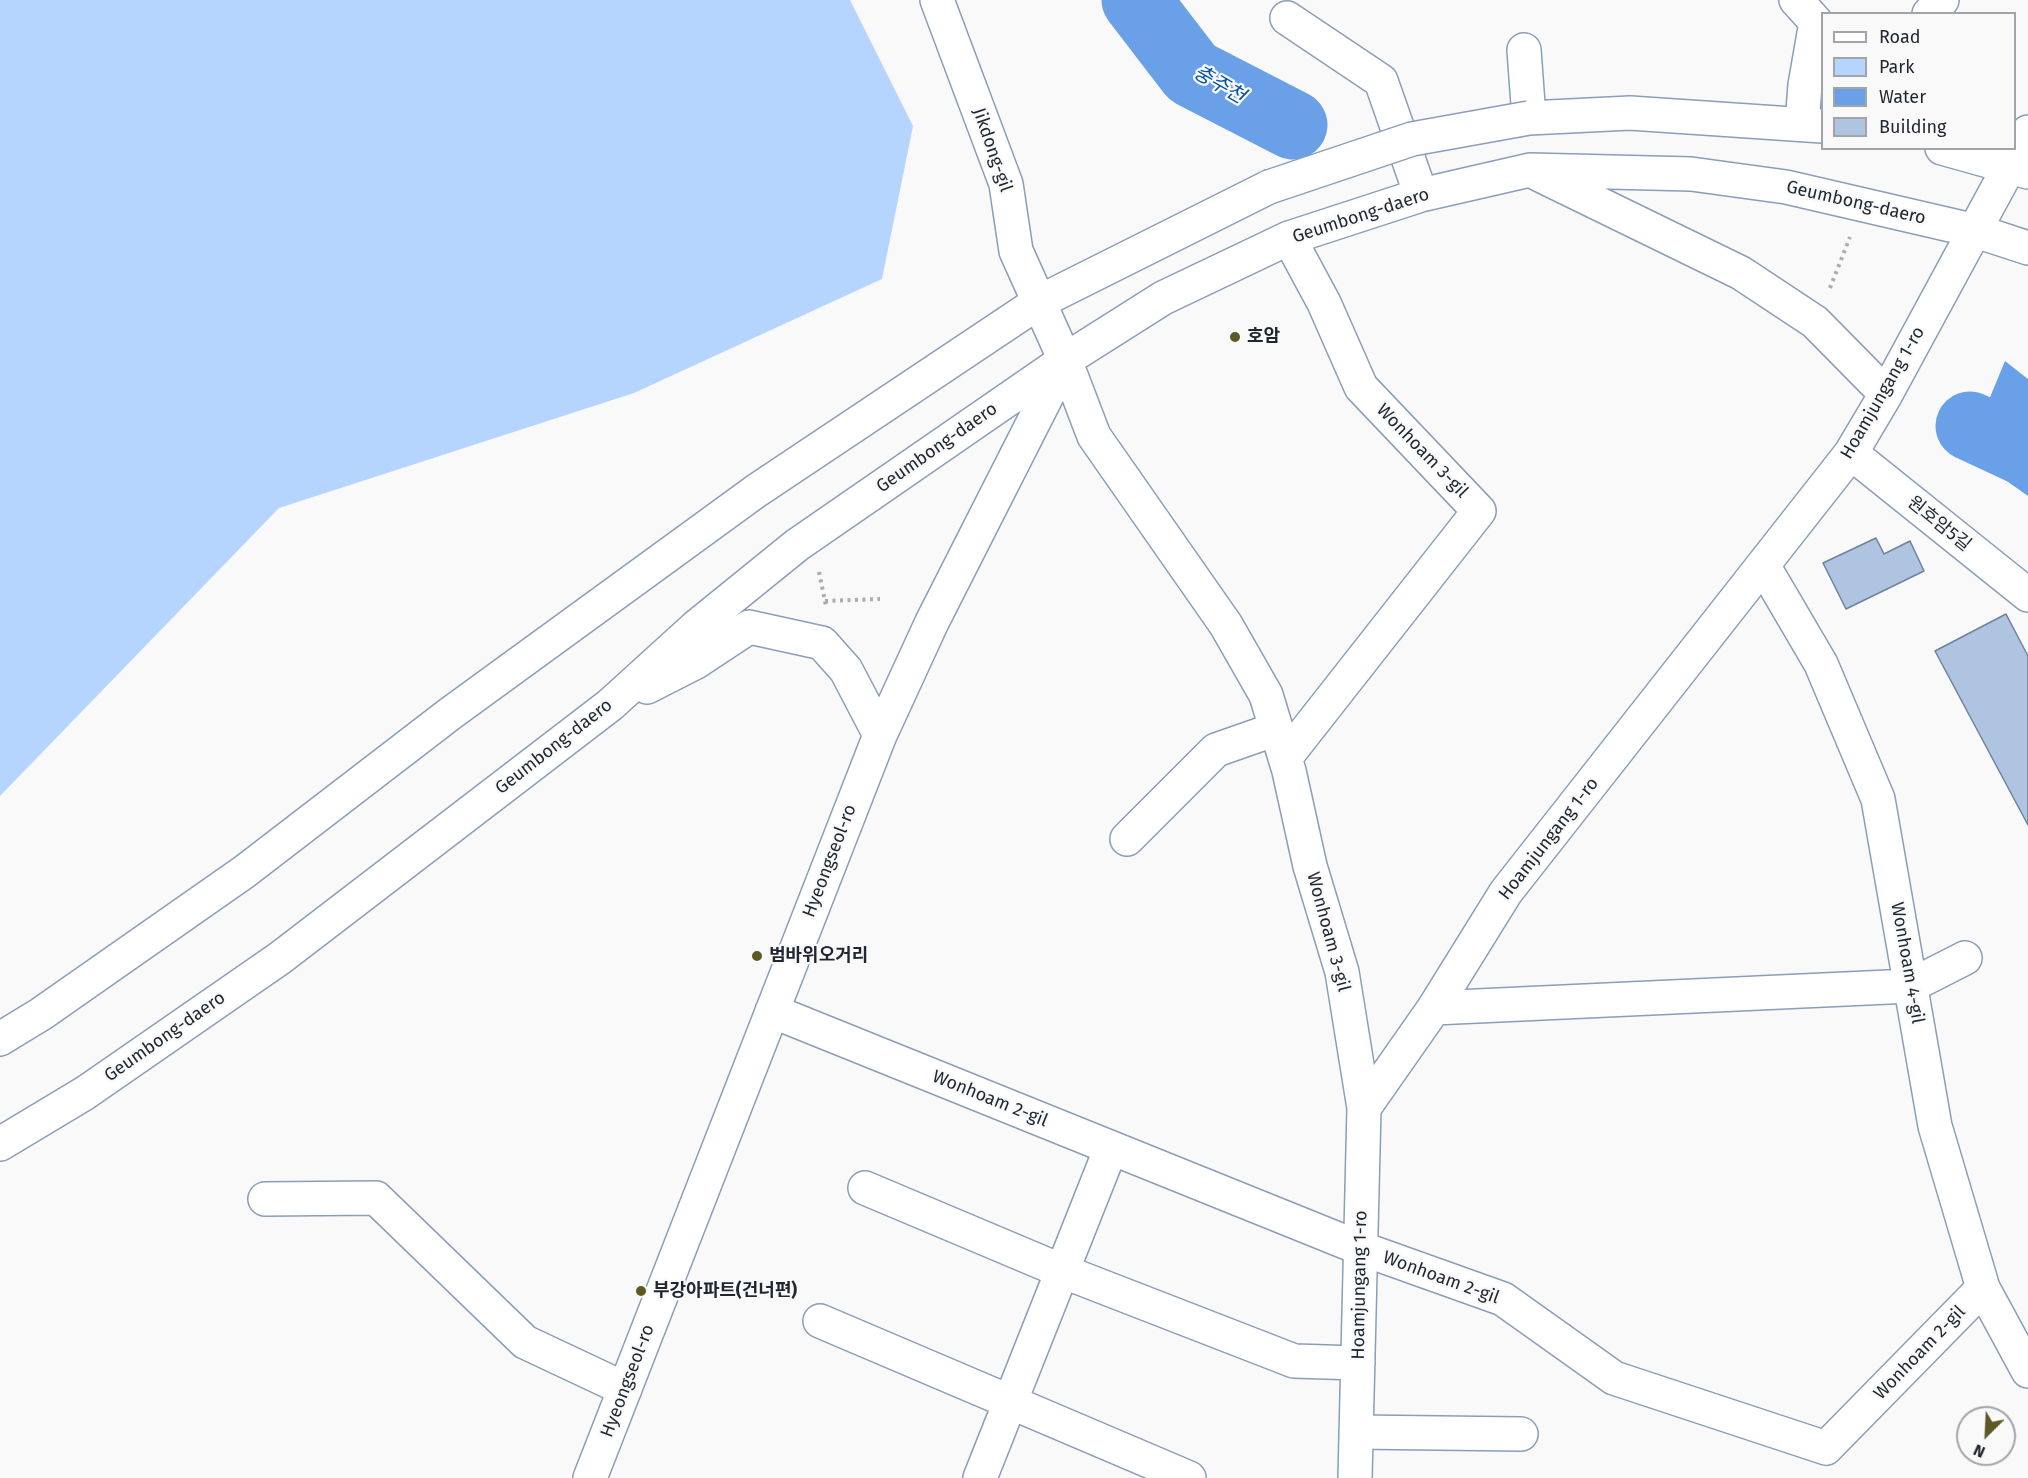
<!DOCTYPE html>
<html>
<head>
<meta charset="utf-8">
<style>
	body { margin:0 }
	#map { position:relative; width:2028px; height:1478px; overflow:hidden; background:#f9f9f9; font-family:"Fira Sans",sans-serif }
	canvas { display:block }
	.legend { position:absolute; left:1821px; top:12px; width:195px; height:138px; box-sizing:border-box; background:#f9f9f9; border:2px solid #a1a5a9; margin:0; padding:8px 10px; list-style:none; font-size:18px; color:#1e2630 }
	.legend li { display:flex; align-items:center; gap:12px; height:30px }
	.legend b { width:30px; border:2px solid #a1a5a9 }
	.north { position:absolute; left:1956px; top:1406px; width:60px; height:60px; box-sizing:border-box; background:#f9f9f9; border:2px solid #a1a5a9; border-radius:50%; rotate:204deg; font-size:16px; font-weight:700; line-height:24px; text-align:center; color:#1e2630 }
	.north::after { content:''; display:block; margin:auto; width:21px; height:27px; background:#5c5925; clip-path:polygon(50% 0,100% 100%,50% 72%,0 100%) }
</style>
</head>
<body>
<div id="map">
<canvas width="2028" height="1478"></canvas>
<ul class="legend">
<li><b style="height:8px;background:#fff"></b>Road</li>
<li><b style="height:16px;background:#b6d5fe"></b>Park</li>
<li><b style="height:16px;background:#6aa0e8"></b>Water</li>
<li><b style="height:16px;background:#aec4e0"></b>Building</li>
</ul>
<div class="north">N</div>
</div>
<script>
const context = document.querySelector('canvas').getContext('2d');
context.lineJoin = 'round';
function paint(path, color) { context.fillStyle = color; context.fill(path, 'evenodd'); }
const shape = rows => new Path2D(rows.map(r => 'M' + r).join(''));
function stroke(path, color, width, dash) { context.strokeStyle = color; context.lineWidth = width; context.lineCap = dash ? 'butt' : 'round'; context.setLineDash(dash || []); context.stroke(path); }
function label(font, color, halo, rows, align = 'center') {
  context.font = font + ' "Fira Sans","Noto Sans KR",sans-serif'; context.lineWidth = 4.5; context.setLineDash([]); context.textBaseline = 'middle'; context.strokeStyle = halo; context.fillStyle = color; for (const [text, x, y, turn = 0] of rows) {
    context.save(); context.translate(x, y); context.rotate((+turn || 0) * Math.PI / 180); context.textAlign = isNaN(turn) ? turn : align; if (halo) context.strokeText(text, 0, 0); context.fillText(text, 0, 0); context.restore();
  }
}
const green = shape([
	[0,0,850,0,913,126,882,279,634,393,279,508,0,796]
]);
const water = shape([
	[2005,361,2028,379,2028,496,1967,453]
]);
const river = shape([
	[1136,0,1192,73,1293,125],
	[1970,426,2028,453]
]);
const building = shape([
	[1876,538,1884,554,1910,541,1924,571,1846,609,1823,563,1876,538],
	[2006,614,2028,656,2028,825,1935,651,2006,614]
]);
const path = shape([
	[1830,288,1850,237],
	[819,572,826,606],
	[825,601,880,599]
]);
const minor = shape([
	[937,0,1006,184,1016,251,1065,360,1094,436,1226,625,1266,695,1289,771,1310,866,1342,972,1364,1108],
	[1796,0,1816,22,1805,85,1802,124],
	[1929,14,1942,0],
	[1287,18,1381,81,1421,195],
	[1524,50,1529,118,1630,113,1822,126],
	[1942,148,2028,172],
	[1538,174,1741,273,1815,322,1886,394],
	[1851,453,2028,595],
	[1763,565,1821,664,1878,799,1935,1126,1983,1288,2028,1371],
	[647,687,696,662,749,627,822,643,846,670,880,735],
	[1285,758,1479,511,1361,387,1324,303,1289,238],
	[1127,839,1216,750,1276,729],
	[1434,1008,1910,986,1965,958],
	[772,1011,1360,1248,1503,1299,1614,1378,1826,1448,1983,1288],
	[0,1039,41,1014,244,872,451,713,756,491,1039,302,1269,187],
	[0,1144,85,1093,280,958,610,705,697,626,797,545,1065,360,1163,298,1289,238,1421,195,1530,170,1691,174,1786,187,1976,231,2028,248],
	[865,1188,1062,1271,1294,1361,1358,1363],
	[265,1199,376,1198,525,1342,625,1389],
	[820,1321,1189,1478],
	[1356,1432,1521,1434],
	[590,1478,880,735,932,622,1064,362],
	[980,1478,1111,1148],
	[1355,1478,1364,1108,1434,1008,1506,892,1851,453,1886,394,2028,132]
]);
const minorBridge = shape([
	[1269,187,1412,139,1529,118]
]);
const markers = [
	[1235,337,6,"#5c5925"],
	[757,956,6,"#5c5925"],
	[641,1291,6,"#5c5925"]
];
const streetNames = [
	["Jikdong-gil",992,150,71],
	["Geumbong-daero",1856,203,13],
	["Geumbong-daero",1361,216,-18],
	["Hoamjungang 1-ro",1883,393,-60],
	["Geumbong-daero",937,448,-35],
	["Wonhoam 3-gil",1422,451,46],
	["원호암5길",1939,524,39],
	["Geumbong-daero",554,747,-38],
	["Hoamjungang 1-ro",1549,839,-52],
	["Hyeongseol-ro",830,861,-69],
	["Wonhoam 3-gil",1328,932,75],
	["Wonhoam 4-gil",1907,963,80],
	["Geumbong-daero",165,1037,-35],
	["Wonhoam 2-gil",990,1099,22],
	["Wonhoam 2-gil",1441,1278,20],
	["Hoamjungang 1-ro",1360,1285,-89],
	["Wonhoam 2-gil",1920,1353,-46],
	["Hyeongseol-ro",628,1381,-69]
];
const poiNames = [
	["호암",1247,337],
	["범바위오거리",769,956],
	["부강아파트(건너편)",653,1291]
];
const waterNames = [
	["충주천",1219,85,30]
];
paint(green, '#b6d5fe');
paint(water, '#6aa0e8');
stroke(river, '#6aa0e8', 69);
paint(building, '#aec4e0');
stroke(building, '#6e829c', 1.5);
stroke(minor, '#899eb9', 36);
stroke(path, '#a9acb0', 4, [3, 4.5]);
stroke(minor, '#fff', 33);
stroke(minorBridge, '#899eb9', 36, []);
stroke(minorBridge, '#fff', 33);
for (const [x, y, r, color] of markers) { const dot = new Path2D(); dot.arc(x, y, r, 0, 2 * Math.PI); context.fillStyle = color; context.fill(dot); stroke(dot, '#f9f9f9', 2); }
label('18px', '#1e2630', '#f9f9f9', streetNames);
label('bold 18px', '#1e2630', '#f9f9f9', poiNames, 'left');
label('italic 20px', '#0051a4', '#f9f9f9', waterNames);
</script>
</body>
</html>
